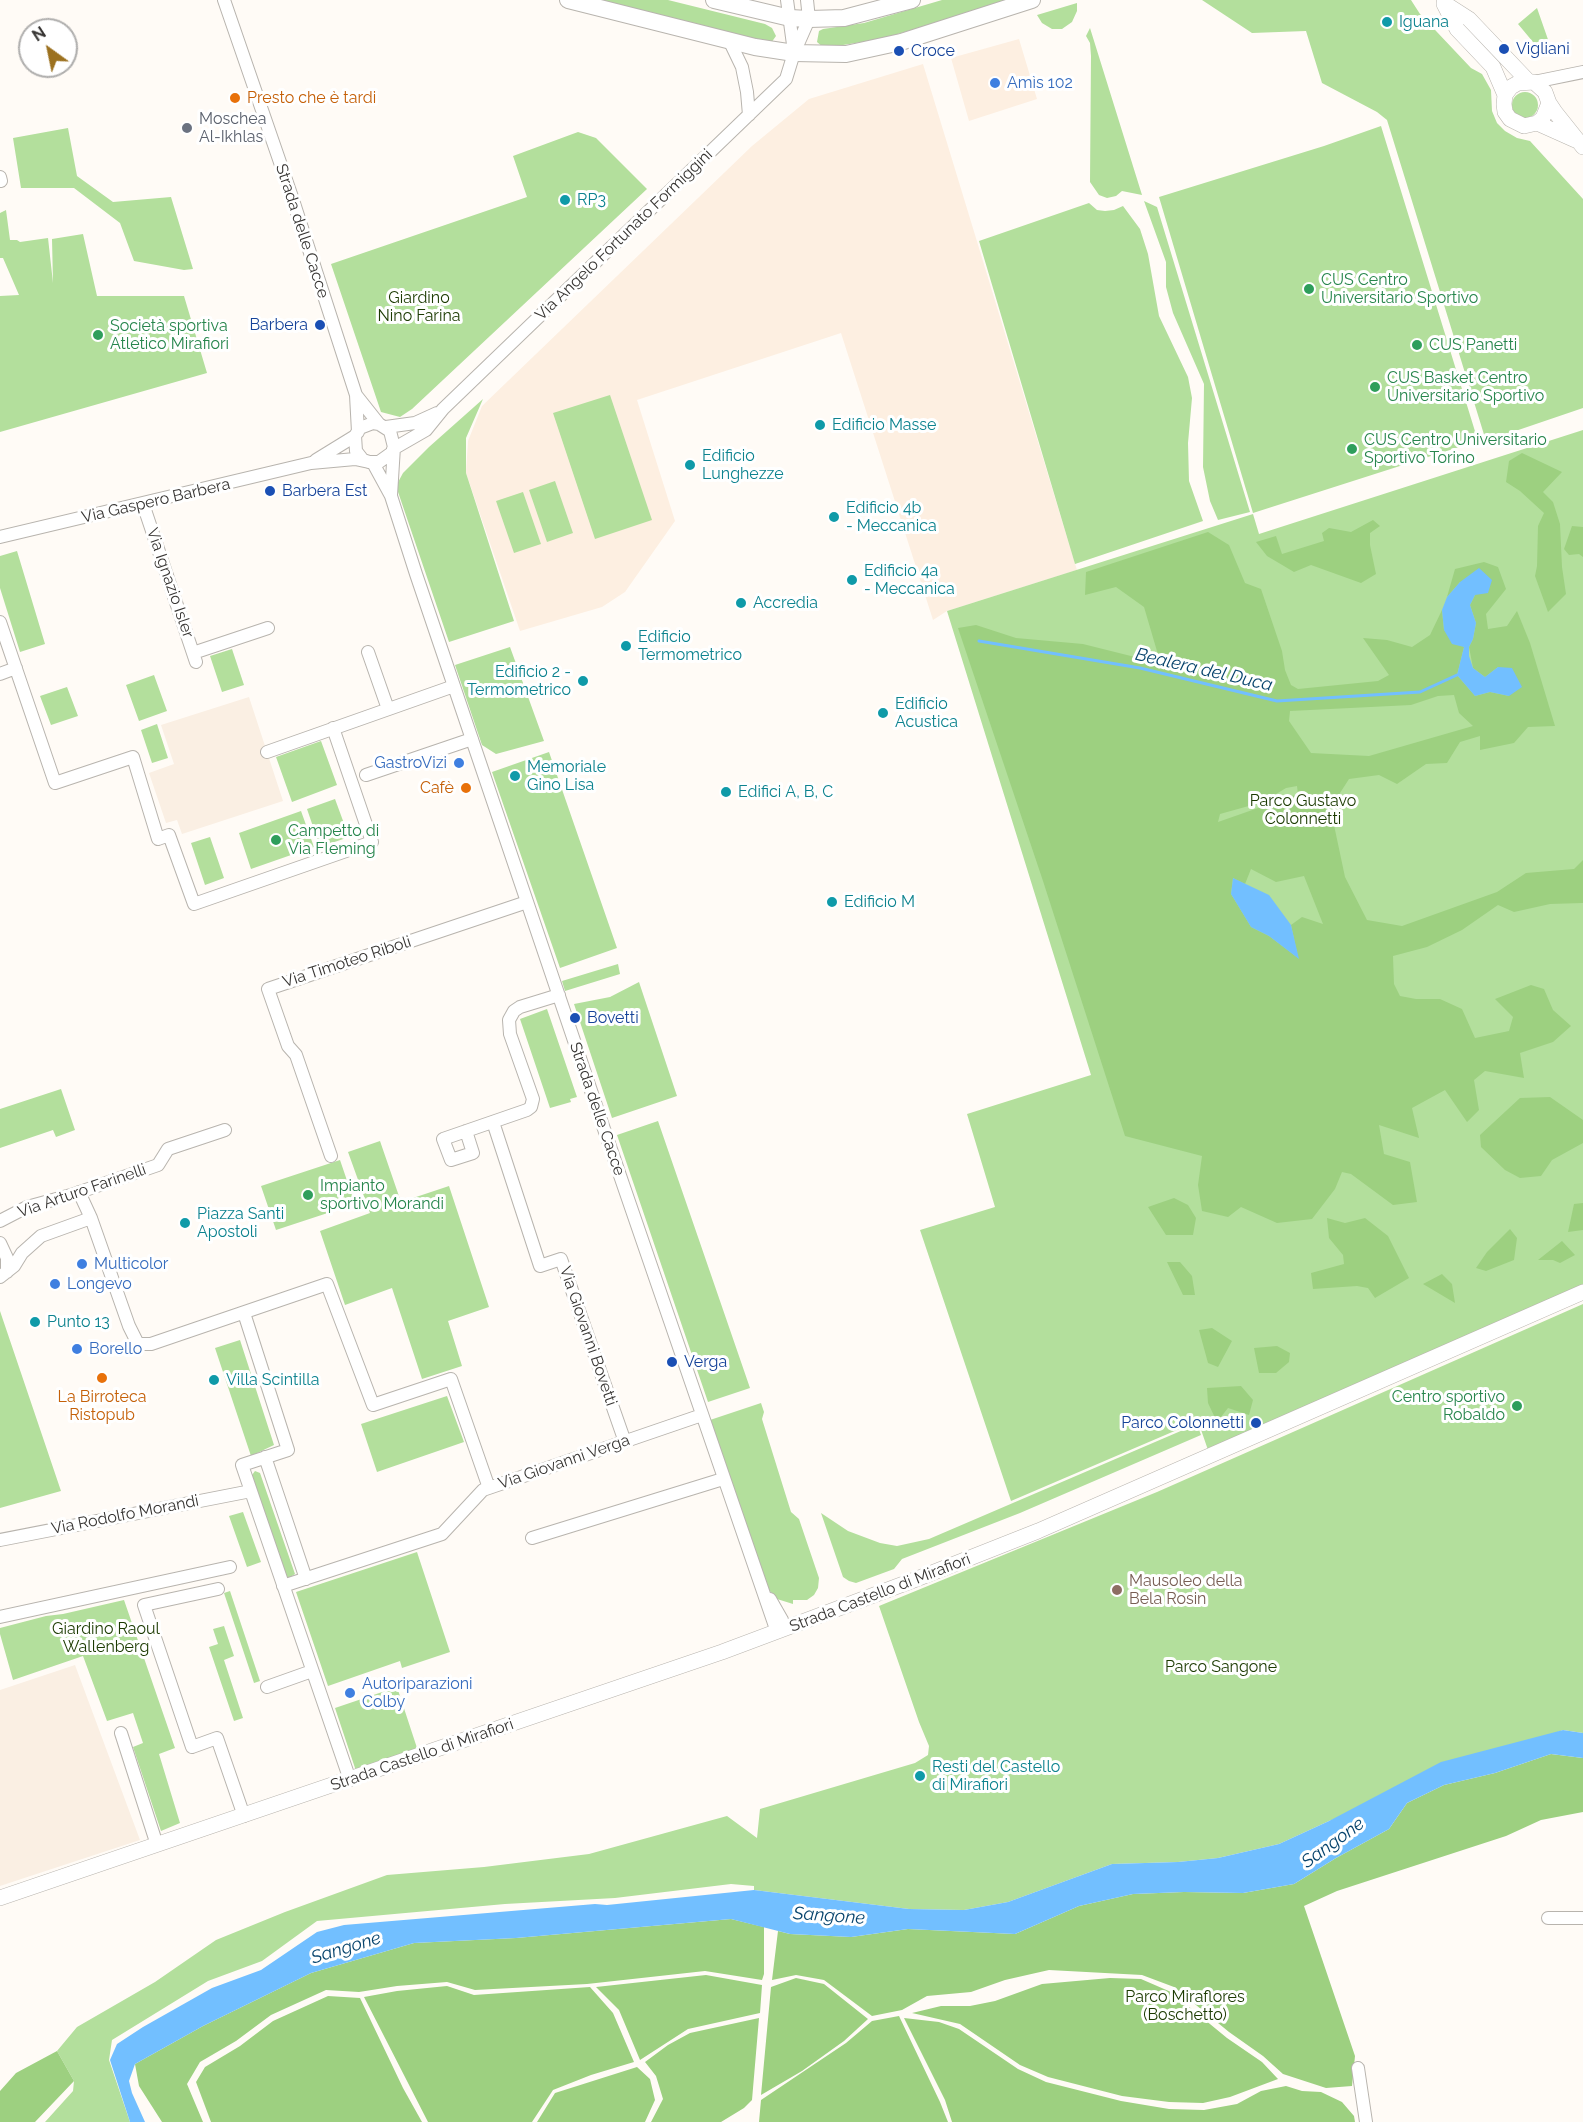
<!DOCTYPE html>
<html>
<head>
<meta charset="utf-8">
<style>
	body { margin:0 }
	#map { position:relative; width:1583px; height:2122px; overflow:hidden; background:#fffbf6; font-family:Raleway,sans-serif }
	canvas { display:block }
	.north { position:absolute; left:18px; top:18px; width:60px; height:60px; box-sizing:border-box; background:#fff; border:2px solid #afaead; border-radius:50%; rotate:327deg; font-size:16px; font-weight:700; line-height:24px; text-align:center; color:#373533 }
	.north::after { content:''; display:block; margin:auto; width:21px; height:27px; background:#9c711f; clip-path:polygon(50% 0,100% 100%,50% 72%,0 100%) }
</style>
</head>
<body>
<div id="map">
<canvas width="1583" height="2122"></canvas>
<div class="north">N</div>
</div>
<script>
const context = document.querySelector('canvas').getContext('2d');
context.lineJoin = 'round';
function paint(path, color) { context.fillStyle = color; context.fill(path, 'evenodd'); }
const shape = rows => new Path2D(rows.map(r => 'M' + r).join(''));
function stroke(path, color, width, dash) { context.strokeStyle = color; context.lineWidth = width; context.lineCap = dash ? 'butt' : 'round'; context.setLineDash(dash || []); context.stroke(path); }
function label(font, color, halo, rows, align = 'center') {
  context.font = font + ' Raleway,sans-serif'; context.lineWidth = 6; context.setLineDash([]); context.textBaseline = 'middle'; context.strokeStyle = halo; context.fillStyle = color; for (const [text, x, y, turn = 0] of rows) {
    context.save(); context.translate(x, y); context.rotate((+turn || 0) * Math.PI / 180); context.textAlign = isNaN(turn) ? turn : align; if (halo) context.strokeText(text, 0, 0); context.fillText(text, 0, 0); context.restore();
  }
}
const commercial = shape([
	[1019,39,1037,99,969,121,951,58],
	[923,64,1077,570,947,611,933,620,841,333,637,400,675,521,625,592,602,607,520,631,466,473,468,441,482,406,752,146,809,99]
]);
const built = shape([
	[249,697,283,801,182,834,177,820,166,823,149,773,174,764,161,725],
	[75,1665,140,1840,0,1886,0,1690]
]);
const green = shape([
	[584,0,668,0,765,24,772,28,776,36,771,43],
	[942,0,1013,0,881,39,824,48,817,42,819,31,823,29,864,23],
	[1202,0,1411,0,1420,14,1471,68,1482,74,1491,90,1492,111,1497,123,1505,131,1517,138,1530,141,1583,199,1583,408,1486,441,1387,120,1377,112,1322,83,1306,31,1252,33],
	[1077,3,1077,11,1072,22,1062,29,1052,29,1042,23,1037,15],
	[1537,8,1552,51,1543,54,1518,24],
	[1090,28,1142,195,1122,191,1116,196,1107,198,1099,195,1090,182,1091,56,1090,43,1086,36],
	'1512 105a13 13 0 1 1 26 0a13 13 0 1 1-26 0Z',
	[1381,126,1478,441,1253,513,1159,197,1324,146],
	[68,128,77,176,113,202,171,197,193,269,184,270,134,261,120,223,74,188,21,188,13,138],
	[578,132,596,138,647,189,412,409,400,417,381,412,331,264,527,197,513,156],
	[1144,201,1157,207,1250,512,1218,520,1210,501,1203,467,1204,384,1173,313,1166,287,1166,262],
	[1089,203,1097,210,1105,211,1114,210,1123,206,1140,229,1148,254,1159,316,1188,377,1192,398,1188,443,1189,481,1203,521,1075,564,979,241],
	[6,210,10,240,17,240,20,242,48,238,53,283,52,239,83,234,97,296,184,296,207,373,0,432,0,296,19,295,3,258,0,258,0,213],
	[610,395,652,520,595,539,553,413],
	[483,399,466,438,466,473,514,621,449,642,396,486,403,473,429,447],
	[1583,430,1583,1285,1208,1450,1198,1421,1011,1501,920,1230,995,1207,967,1114,1091,1075,947,611,1253,514,1259,534],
	[555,481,573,533,547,542,529,490],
	[523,492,541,544,514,553,496,501],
	[17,551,45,644,20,652,0,588,0,556],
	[510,647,544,741,496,754,482,745,455,665],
	[232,649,244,685,222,692,210,656],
	[154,675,167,711,139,721,126,685],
	[67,687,78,716,51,725,40,696],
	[157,724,168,758,152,763,141,730],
	[321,741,337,785,292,802,276,757],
	[549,752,617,948,560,968,492,772],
	[335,799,349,837,320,847,307,809],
	[301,811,314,847,251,869,239,833],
	[210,837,224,878,205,885,191,843],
	[618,964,620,974,565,991,562,981],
	[639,982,677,1096,612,1118,574,1004,610,997],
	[547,1009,577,1097,570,1099,571,1102,550,1108,520,1019],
	[61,1089,75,1130,56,1137,53,1130,0,1148,0,1109],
	[658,1121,750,1388,708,1402,617,1135],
	[380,1141,401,1202,449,1186,489,1307,448,1321,462,1366,422,1379,392,1288,345,1305,320,1231,370,1213,348,1152],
	[340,1160,355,1204,276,1230,261,1186],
	[1583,1304,1583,1733,1563,1730,1329,1821,1279,1844,1218,1858,1178,1862,1112,1864,1008,1902,964,1910,909,1909,754,1890,754,1886,731,1884,615,1898,505,1904,317,1921,262,1961,208,1981,112,2040,109,2060,130,2122,45,2122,73,2091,74,2081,57,2051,77,2027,155,1982,216,1940,285,1912,387,1875,484,1867,589,1854,727,1816,757,1838,760,1809,915,1763,928,1755,929,1746,919,1722,879,1606,1157,1492],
	[0,1311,61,1491,0,1508],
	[240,1340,274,1445,251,1456,215,1348],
	[447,1396,464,1442,377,1472,361,1424],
	[761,1403,764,1412,762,1419,791,1512,799,1519,819,1578,818,1588,814,1595,807,1600,793,1600,793,1604,777,1599,766,1587,710,1420],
	[1197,1424,1201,1435,1020,1513,902,1559,894,1569,856,1583,849,1581,843,1577,821,1513,848,1531,880,1543,897,1546,929,1539],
	[255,1471,260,1473,295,1574,289,1578,286,1577,252,1475],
	[243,1512,261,1562,247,1567,229,1516],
	[417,1552,450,1652,402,1668,400,1661,328,1686,296,1592],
	[230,1591,260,1681,254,1683,224,1593],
	[124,1600,175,1748,159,1754,180,1823,161,1831,133,1747,143,1743,133,1713,107,1721,83,1656,13,1680,0,1634,0,1628,46,1616,63,1614],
	[224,1626,234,1656,224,1660,243,1718,234,1721,209,1647,218,1644,213,1629],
	[397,1687,418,1751,356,1771,335,1708]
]);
const forest = shape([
	[1522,453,1562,472,1543,492,1553,502,1560,524,1562,567,1566,594,1548,612,1535,576,1537,566,1538,526,1544,513,1520,491,1506,482,1509,461],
	[1373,520,1380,526,1370,533,1370,545,1376,574,1361,583,1311,565,1294,572,1267,556,1256,542,1276,536,1282,554,1324,541,1322,533,1329,528,1351,532],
	[1572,526,1583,527,1583,557,1579,554,1569,555,1564,549],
	[1208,532,1229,545,1245,583,1261,589,1282,651,1285,670,1291,685,1298,689,1378,681,1389,675,1363,638,1387,640,1412,647,1430,635,1442,610,1444,630,1464,647,1457,675,1475,696,1490,692,1509,696,1498,667,1485,677,1473,668,1469,647,1473,639,1476,623,1470,605,1475,595,1460,582,1447,597,1455,569,1484,562,1498,567,1506,589,1486,614,1488,629,1507,626,1517,611,1530,643,1555,726,1528,727,1514,743,1480,750,1480,736,1460,742,1447,763,1426,764,1397,784,1379,775,1349,779,1340,793,1334,825,1345,877,1367,920,1402,926,1497,892,1526,873,1574,869,1583,860,1583,903,1550,904,1514,912,1498,905,1462,930,1427,947,1393,956,1394,984,1400,996,1416,999,1440,999,1462,1009,1475,1038,1509,1031,1513,1017,1495,999,1531,985,1544,989,1553,1010,1571,1026,1553,1042,1520,1053,1524,1078,1485,1071,1474,1080,1479,1110,1467,1122,1445,1090,1412,1108,1419,1138,1379,1125,1384,1154,1410,1162,1417,1202,1393,1205,1351,1174,1342,1172,1335,1189,1312,1219,1277,1223,1241,1207,1228,1217,1202,1211,1198,1185,1202,1156,1125,1136,1043,881,958,628,976,625,1016,638,1083,644,1139,658,1159,658,1144,607,1116,587,1085,595,1086,572],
	[1454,695,1459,713,1473,726,1369,756,1311,753,1289,721,1290,711,1411,705,1438,696],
	[1297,786,1298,794,1218,822,1220,814,1263,802,1286,788],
	[1251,869,1276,882,1304,876,1323,924,1302,917,1291,925,1298,958,1269,936,1251,927,1231,894,1233,878,1245,884],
	[1550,1097,1583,1120,1583,1143,1552,1160,1541,1176,1520,1178,1505,1170,1481,1147,1480,1135,1520,1098],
	[1174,1198,1188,1205,1196,1218,1193,1235,1166,1235,1148,1207],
	[1583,1203,1583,1230,1568,1232,1574,1204],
	[1327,1218,1345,1223,1365,1218,1388,1236,1409,1278,1375,1298,1368,1288,1357,1286,1313,1289,1311,1273,1344,1264,1343,1255,1329,1238],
	[1510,1229,1517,1238,1514,1260,1486,1271,1476,1268,1487,1252],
	[1562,1241,1575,1255,1560,1263,1553,1260,1538,1260],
	[1167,1262,1180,1262,1192,1276,1195,1295,1183,1295],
	[1442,1274,1452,1284,1455,1303,1423,1284],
	[1212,1328,1232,1341,1218,1367,1208,1363,1199,1330],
	[1277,1346,1290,1353,1289,1362,1276,1373,1259,1373,1254,1348],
	[1241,1386,1253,1400,1249,1415,1228,1408,1217,1422,1208,1403,1207,1388],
	[1551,1754,1583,1758,1583,1812,1541,1820,1506,1836,1337,1891,1304,1906,1355,2056,1352,2086,1326,2088,1283,2074,1263,2056,1229,2032,1174,1987,1142,1975,1049,1970,1005,1980,971,1992,927,1996,902,2010,872,2016,824,1980,796,1975,772,1980,778,1931,790,1934,851,1937,908,1929,1015,1934,1079,1906,1133,1894,1184,1892,1243,1893,1294,1884,1336,1858,1389,1829,1407,1803,1444,1785,1495,1773],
	[731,1919,764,1927,764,1974,762,1980,705,1971,587,1984,475,1990,447,1982,397,1986,359,1992,326,1990,271,2015,236,2041,200,2062,187,2084,203,2122,162,2122,139,2086,135,2064,203,2026,311,1973,414,1943,516,1938],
	[706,1975,762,1985,760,2013,688,2029,640,2060,619,2010,596,1987],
	[796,1978,824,1984,868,2019,844,2041,802,2071,761,2095,771,1987],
	[1110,1978,1141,1979,1171,1992,1227,2038,1262,2062,1278,2079,1230,2097,1203,2103,1169,2102,1122,2096,1048,2077,1020,2065,960,2024,912,2013,941,2006,970,2006,995,2001,1042,1984],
	[447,1986,474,1995,590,1987,613,2013,634,2062,591,2075,553,2090,532,2122,428,2122,364,1997,397,1991],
	[328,1996,360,1998,403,2088,422,2122,211,2122,196,2082,205,2067,240,2046,273,2021],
	[899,2016,940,2102,948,2122,759,2122,761,2100,846,2043,872,2021],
	[759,2018,752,2100,744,2108,721,2122,651,2122,663,2099,656,2076,645,2062,668,2045,690,2033],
	[904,2018,939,2022,959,2029,1018,2069,1046,2082,1121,2101,1169,2109,1204,2110,1237,2104,1261,2091,1286,2086,1302,2091,1321,2092,1342,2102,1354,2116,1355,2122,952,2122,945,2100],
	[57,2051,74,2081,35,2122,0,2122,0,2091,16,2073],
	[637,2067,650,2079,655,2100,645,2122,537,2122,555,2093]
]);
const water = shape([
	[1479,568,1492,580,1488,593,1475,595,1470,605,1476,623,1473,639,1469,647,1469,656,1473,668,1485,677,1498,667,1512,668,1522,687,1509,696,1490,692,1475,696,1457,675,1464,647,1452,644,1444,630,1442,610,1447,597,1460,582],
	[1233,878,1269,895,1291,925,1299,959,1269,936,1251,927,1231,894],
	[1563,1730,1583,1733,1583,1758,1551,1754,1495,1773,1444,1785,1407,1803,1389,1829,1336,1858,1294,1884,1243,1893,1184,1892,1133,1894,1079,1906,1015,1934,908,1929,851,1937,790,1934,731,1919,516,1938,414,1943,311,1973,203,2026,135,2064,129,2081,132,2093,145,2122,130,2122,110,2060,117,2044,143,2027,212,1988,261,1970,317,1932,344,1925,595,1904,607,1905,754,1890,909,1909,964,1910,1008,1902,1112,1864,1178,1862,1218,1858,1279,1844,1329,1821,1441,1762]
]);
const stream = shape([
	[979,641,1140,668,1277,701,1420,692,1457,675]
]);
const minor = shape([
	[224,0,292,197,356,395,358,432],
	[787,0,794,52],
	[729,40,742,67,747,92,749,115],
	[1534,82,1583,72],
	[0,177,1,181],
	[356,395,379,424],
	[386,427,415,423,437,413],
	[393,449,426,430,443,409,786,79,794,53,809,19,807,0],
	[316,460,355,436],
	[373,463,391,496,416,574,604,1129,777,1632],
	[391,495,394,447,390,431,379,424,373,423,360,428,355,436,356,451,363,460,369,462,379,462,393,452],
	[143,504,196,662],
	[0,537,311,463,355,459,369,462],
	[0,622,55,783,133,757,158,839,169,835,194,904,372,842,333,728],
	[368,652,388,709],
	[193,653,268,628],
	[0,674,16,668],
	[267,752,454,686],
	[366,775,472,739],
	[493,1122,540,1266,561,1259,625,1442],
	[466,1131,473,1153,451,1160,443,1139,527,1110,531,1107,533,1099,510,1034,509,1020,514,1011,520,1007,559,995],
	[331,1156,296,1055,288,1046,268,989,527,902],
	[79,1192,91,1218,129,1326,138,1344,151,1344,327,1284,373,1405,451,1379,489,1488],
	[0,1221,27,1207,71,1195,158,1165,168,1149,225,1130],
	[0,1243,7,1258,7,1272],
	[0,1277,14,1266,22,1253,41,1236,91,1218],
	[244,1313,288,1450,242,1465,350,1780],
	[265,1457,306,1579],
	[532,1538,723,1479],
	[0,1540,251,1491],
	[283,1586,442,1534,483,1490,702,1415],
	[218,1589,144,1605,192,1747,217,1738,244,1816],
	[770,1599,782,1620,784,1629],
	[0,1617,230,1567],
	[267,1687,312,1671],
	[121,1733,157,1845],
	[1548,1918,1583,1918],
	[1358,2068,1366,2122]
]);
const tertiary = shape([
	[1444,3,1469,19,1529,82],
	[1444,4,1457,29,1493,67,1505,95],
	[1549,103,1543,118,1537,123,1524,126,1510,119,1505,112,1504,104,1505,95,1511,87,1518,83,1534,82,1545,92,1549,103,1555,112,1583,147],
	[1537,123,1575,140],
	[0,1898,722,1652,914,1580,1038,1531,1583,1292]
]);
const secondary = shape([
	[568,0,755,47,794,53,846,54,901,42,1032,0],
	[714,0,790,18,809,19,844,18,912,0]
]);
const markers = [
	[1387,22,6,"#0f9aa8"],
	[1504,49,6,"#1a4fb4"],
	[899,51,6,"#1a4fb4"],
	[995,83,6,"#3f7fe0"],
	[235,98,6,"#e8710a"],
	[187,128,6,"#6b7280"],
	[565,200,6,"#0f9aa8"],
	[1309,289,6,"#2e9e5b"],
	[320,325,6,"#1a4fb4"],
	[98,335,6,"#2e9e5b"],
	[1417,345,6,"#2e9e5b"],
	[1375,387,6,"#2e9e5b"],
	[820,425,6,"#0f9aa8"],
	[1352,449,6,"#2e9e5b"],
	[690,465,6,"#0f9aa8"],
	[270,491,6,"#1a4fb4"],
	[834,517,6,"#0f9aa8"],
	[852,580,6,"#0f9aa8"],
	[741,603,6,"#0f9aa8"],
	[626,646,6,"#0f9aa8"],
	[583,681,6,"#0f9aa8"],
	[883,713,6,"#0f9aa8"],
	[459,763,6,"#3f7fe0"],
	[515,776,6,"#0f9aa8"],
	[466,788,6,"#e8710a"],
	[726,792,6,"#0f9aa8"],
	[276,840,6,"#2e9e5b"],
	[832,902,6,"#0f9aa8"],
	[575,1018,6,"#1a4fb4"],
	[308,1195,6,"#2e9e5b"],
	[185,1223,6,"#0f9aa8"],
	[82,1264,6,"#3f7fe0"],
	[55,1284,6,"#3f7fe0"],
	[35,1322,6,"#0f9aa8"],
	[77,1349,6,"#3f7fe0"],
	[672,1362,6,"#1a4fb4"],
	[102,1378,6,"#e8710a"],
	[214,1380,6,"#0f9aa8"],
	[1517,1406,6,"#2e9e5b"],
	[1256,1423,6,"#1a4fb4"],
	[1117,1590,6,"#8d6e63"],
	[350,1693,6,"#3f7fe0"],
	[920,1776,6,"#0f9aa8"]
];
const cultureNames = [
	["Iguana",1399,22],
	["RP3",577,200],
	["Edificio Masse",832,425],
	["Edificio",702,456],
	["Lunghezze",702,474],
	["Edificio 4b",846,508],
	["- Meccanica",846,526],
	["Edificio 4a",864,571],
	["- Meccanica",864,589],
	["Accredia",753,603],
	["Edificio",638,637],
	["Termometrico",638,655],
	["Edificio 2 -",571,672,"right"],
	["Termometrico",571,690,"right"],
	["Edificio",895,704],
	["Acustica",895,722],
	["Memoriale",527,767],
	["Gino Lisa",527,785],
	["Edifici A, B, C",738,792],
	["Edificio M",844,902],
	["Piazza Santi",197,1214],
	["Apostoli",197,1232],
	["Punto 13",47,1322],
	["Villa Scintilla",226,1380],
	["Resti del Castello",932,1767],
	["di Mirafiori",932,1785]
];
const transitNames = [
	["Vigliani",1516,49],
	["Croce",911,51],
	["Barbera",308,325,"right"],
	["Barbera Est",282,491],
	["Bovetti",587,1018],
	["Verga",684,1362],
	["Parco Colonnetti",1244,1423,"right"]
];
const shopNames = [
	["Amìs 102",1007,83],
	["GastroVizi",447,763,"right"],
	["Multicolor",94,1264],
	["Longevo",67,1284],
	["Borello",89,1349],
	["Autoriparazioni",362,1684],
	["Colby",362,1702]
];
const foodNames = [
	["Presto che è tardi",247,98],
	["Cafè",454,788,"right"],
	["La Birroteca",102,1397,"center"],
	["Ristopub",102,1415,"center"]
];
const worshipNames = [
	["Moschea",199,119],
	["Al-Ikhlas",199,137]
];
const streetNames = [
	["Strada delle Cacce",302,231,72],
	["Via Angelo Fortunato Formiggini",624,235,-44],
	["Via Gaspero Barbera",156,501,-13],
	["Via Ignazio Isler",170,583,71],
	["Via Timoteo Riboli",347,962,-18],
	["Strada delle Cacce",597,1109,71],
	["Via Arturo Farinelli",82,1191,-19],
	["Via Giovanni Bovetti",588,1336,71],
	["Via Giovanni Verga",564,1462,-19],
	["Via Rodolfo Morandi",125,1515,-11],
	["Strada Castello di Mirafiori",880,1593,-21],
	["Strada Castello di Mirafiori",422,1755,-19]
];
const leisureNames = [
	["CUS Centro",1321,280],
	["Universitario Sportivo",1321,298],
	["Società sportiva",110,326],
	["Atletico Mirafiori",110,344],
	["CUS Panetti",1429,345],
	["CUS Basket Centro",1387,378],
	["Universitario Sportivo",1387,396],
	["CUS Centro Universitario",1364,440],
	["Sportivo Torino",1364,458],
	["Campetto di",288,831],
	["Via Fleming",288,849],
	["Impianto",320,1186],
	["sportivo Morandi",320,1204],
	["Centro sportivo",1505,1397,"right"],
	["Robaldo",1505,1415,"right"]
];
const parkNames = [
	["Giardino",419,298],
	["Nino Farina",419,316],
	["Parco Gustavo",1303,801],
	["Colonnetti",1303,819],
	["Giardino Raoul",106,1629],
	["Wallenberg",106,1647],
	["Parco Sangone",1221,1667],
	["Parco Miraflores",1185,1997],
	["(Boschetto)",1185,2015]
];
const educationNames = [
	["Mausoleo della",1129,1581],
	["Bela Rosin",1129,1599]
];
const waterNames = [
	["Bealera del Duca",1204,670,13],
	["Sangone",1333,1843,-36],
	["Sangone",829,1916,4],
	["Sangone",346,1948,-17]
];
paint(commercial, '#fdefe1');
paint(built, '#faefe3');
paint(green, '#b3df9c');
paint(forest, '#9dd080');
paint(water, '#72bfff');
stroke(stream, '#72bfff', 3);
stroke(minor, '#b8b4ae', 14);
stroke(tertiary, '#b8b4ae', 16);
stroke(secondary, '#b8b4ae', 18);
stroke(minor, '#fff', 12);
stroke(tertiary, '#fff', 15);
stroke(secondary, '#fff', 16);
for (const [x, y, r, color] of markers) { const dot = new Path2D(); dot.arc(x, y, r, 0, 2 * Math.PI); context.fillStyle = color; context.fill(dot); stroke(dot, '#fff', 2); }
label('16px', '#0d838f', '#fff', cultureNames, 'left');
label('16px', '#164399', '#fff', transitNames, 'left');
label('16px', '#366cbe', '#fff', shopNames, 'left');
label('16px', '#c56008', '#fff', foodNames, 'left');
label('16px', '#5b616d', '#fff', worshipNames, 'left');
label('16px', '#373533', '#fff', streetNames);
label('16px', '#27864d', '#fff', leisureNames, 'left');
label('16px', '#1b3a01', '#fff', parkNames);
label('16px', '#785e54', '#fff', educationNames, 'left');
label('italic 18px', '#06436c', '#fff', waterNames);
</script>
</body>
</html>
